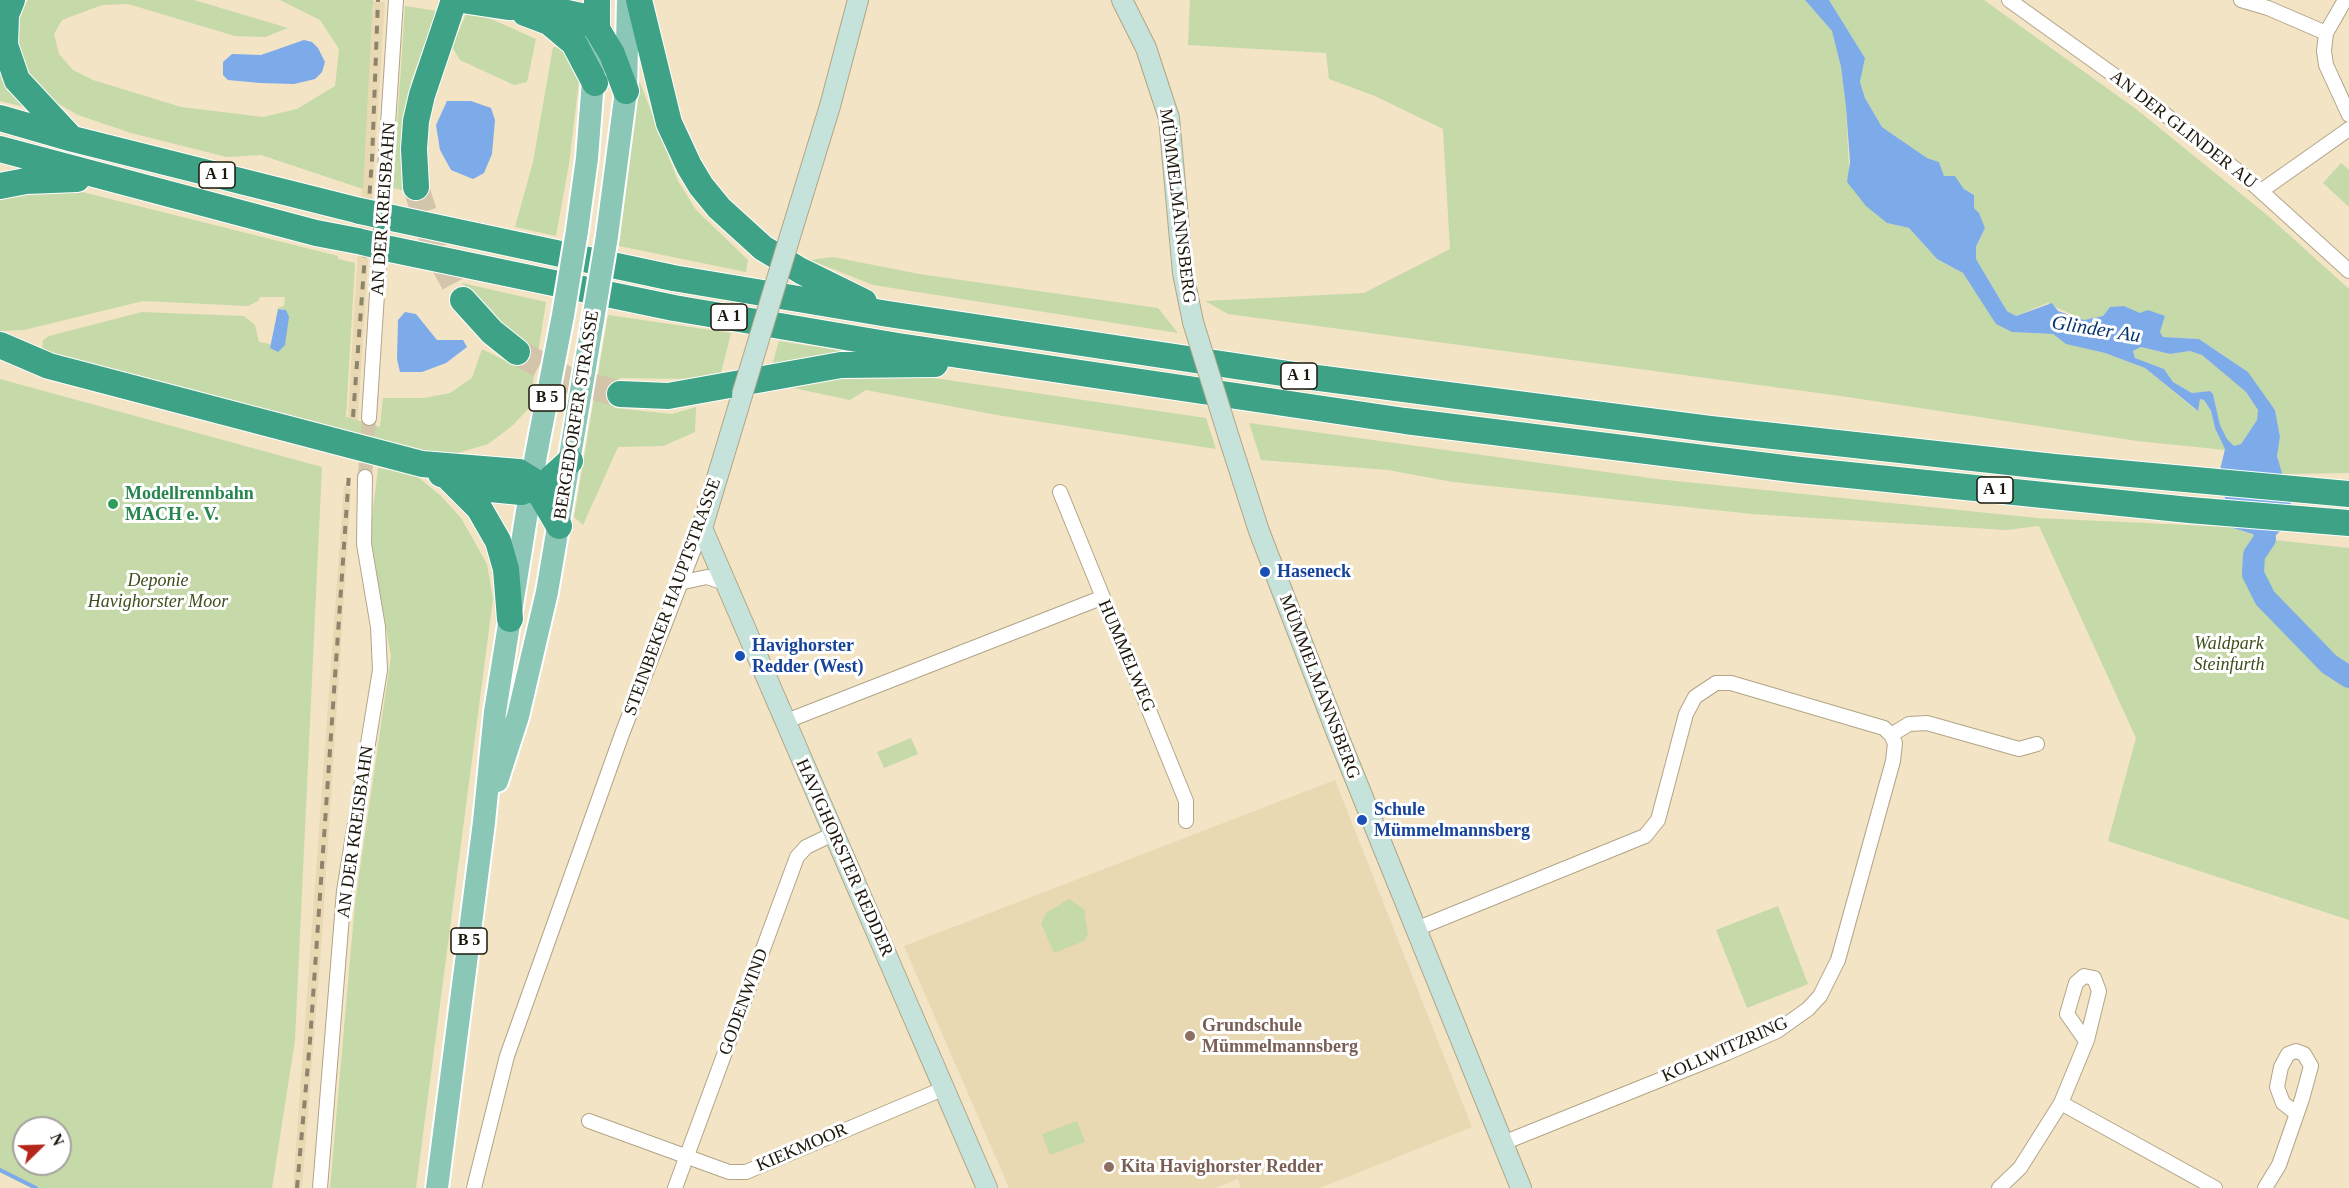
<!DOCTYPE html>
<html>
<head>
<meta charset="utf-8">
<style>
	body { margin:0 }
	#map { position:relative; width:2349px; height:1188px; overflow:hidden; background:#f2e4c5; font-family:Georgia,serif }
	canvas { display:block }
	.north { position:absolute; left:12px; top:1116px; width:60px; height:60px; box-sizing:border-box; background:#fff; border:2px solid #a4a29d; border-radius:50%; rotate:67deg; font-size:16px; font-weight:700; line-height:24px; text-align:center; color:#1c170b }
	.north::after { content:''; display:block; margin:auto; width:21px; height:27px; background:#b42619; clip-path:polygon(50% 0,100% 100%,50% 72%,0 100%) }
</style>
</head>
<body>
<div id="map">
<canvas width="2349" height="1188"></canvas>
<div class="north">N</div>
</div>
<script>
const context = document.querySelector('canvas').getContext('2d');
context.lineJoin = 'round';
function paint(path, color) { context.fillStyle = color; context.fill(path, 'evenodd'); }
const shape = rows => new Path2D(rows.map(r => 'M' + r).join(''));
function stroke(path, color, width, dash) { context.strokeStyle = color; context.lineWidth = width; context.lineCap = dash ? 'butt' : 'round'; context.setLineDash(dash || []); context.stroke(path); }
function label(font, color, halo, rows, align = 'center') {
  context.font = font + ' Georgia,serif'; context.lineWidth = 6; context.setLineDash([]); context.textBaseline = 'middle'; context.strokeStyle = halo; context.fillStyle = color; for (const [text, x, y, turn = 0] of rows) {
    context.save(); context.translate(x, y); context.rotate((+turn || 0) * Math.PI / 180); context.textAlign = isNaN(turn) ? turn : align; if (halo) context.strokeText(text, 0, 0); context.fillText(text, 0, 0); context.restore();
  }
}
const built = shape([
	[373,1,385,2,357,432,347,431],
	[344,485,351,489,322,936,302,1188,293,1188],
	[1335,780,1472,1127,1320,1188,1241,1188,1238,1179,1216,1188,1009,1188,904,946]
]);
const green = shape([
	[28,0,194,0,288,28,265,37,235,36,128,4,102,5,62,20,54,34,59,54,73,70,93,80,181,107,263,117,297,109,335,86,339,49,320,20,280,0,373,0,363,189,261,155,227,157,131,133,78,115,48,98,25,72,14,40,19,14],
	[1190,0,1805,0,1832,31,1841,67,1846,107,1849,171,1887,223,1909,228,1937,259,1963,273,1997,324,2013,332,2053,334,2067,344,2105,353,2145,368,2197,411,2200,399,2204,400,2211,411,2215,428,2227,439,2220,425,2213,394,2210,391,2192,393,2173,382,2164,369,2135,358,2133,351,2141,347,2170,354,2190,351,2202,355,2246,392,2258,410,2257,420,2241,444,2225,450,2137,441,1841,396,1228,314,1205,301,1364,293,1450,249,1443,129,1375,96,1329,79,1326,53,1188,45],
	[1829,0,1984,0,2136,109,2267,215,2349,289,2349,473,2281,474,2277,456,2280,437,2275,410,2255,382,2248,372,2199,339,2163,337,2160,332,2165,316,2140,313,2124,306,2110,307,2103,316,2084,320,2047,303,2016,316,2007,311,1976,259,1976,248,1985,228,1974,208,1974,195,1964,189,1955,176,1944,176,1939,162,1927,158,1882,127,1865,98,1860,82,1865,58],
	[405,6,437,11,411,81,402,146,406,191,393,188],
	[466,14,482,15,536,39,527,82,514,85,460,60,452,47],
	[553,47,564,48,579,81,569,164,556,236,515,227,533,162],
	[0,62,25,107,0,101],
	[639,80,678,181,696,210,748,260,746,272,619,246],
	[2341,163,2349,170,2349,207,2323,183],
	[74,190,338,256,338,259,355,263,346,417,380,427,383,398,424,398,450,393,472,378,482,349,514,365,523,348,462,283,546,302,529,408,512,426,488,444,455,454,421,451,42,352,43,340,49,336,142,312,244,316,255,325,259,342,270,344,270,348,286,310,277,308,284,306,285,297,260,297,258,301,248,306,143,301,24,330,0,331,0,194],
	[833,257,919,274,1158,308,1178,333,873,285,810,260],
	[608,315,731,333,721,373,694,379,619,378,615,408,672,414,696,407,695,432,663,446,618,447,583,525,574,517],
	[779,341,857,353,772,365],
	[854,373,920,376,1206,418,1216,449,997,415,866,390,850,400,793,388,794,380],
	[0,379,322,467,295,1040,272,1188,36,1188,0,1170],
	[24,1128,60,1128,60,1164,24,1164],
	[1249,423,1657,479,2037,518,2230,527,2265,539,2349,548,2349,920,2108,841,2136,738,2039,526,2006,530,1752,514,1453,482,1388,470,1261,460],
	[378,468,414,474,440,495,461,518,487,564,493,599,416,1188,330,1188,355,903,391,656,370,535],
	[911,738,918,754,884,768,877,752],
	[1069,899,1084,909,1088,935,1084,941,1054,953,1041,923,1046,913],
	[1778,906,1808,984,1747,1008,1716,930],
	[1077,1121,1085,1142,1050,1155,1042,1134]
]);
const water = shape([
	[1805,0,1829,0,1865,58,1860,82,1865,98,1882,127,1927,158,1939,162,1944,176,1955,176,1964,189,1974,195,1974,208,1979,213,1985,228,1976,247,1976,259,2007,311,2016,316,2052,303,2058,311,2084,320,2103,316,2110,307,2124,306,2140,313,2148,310,2165,316,2160,332,2163,337,2199,339,2248,372,2275,410,2280,437,2277,456,2291,504,2280,531,2271,540,2230,527,2220,470,2225,449,2215,428,2211,411,2204,400,2200,399,2198,411,2145,368,2105,353,2066,344,2053,334,2012,332,1996,324,1963,273,1937,259,1909,228,1887,223,1866,206,1847,182,1850,162,1846,107,1841,67,1832,31],
	[2141,347,2170,354,2190,351,2202,355,2246,392,2258,410,2257,420,2241,444,2234,446,2227,439,2220,425,2213,394,2210,391,2192,393,2173,382,2164,369,2135,358,2133,351],
	[304,40,312,42,318,48,325,62,322,72,315,79,294,84,260,83,228,80,223,75,223,62,232,54,261,55],
	[447,101,471,101,491,108,495,120,492,154,484,173,473,179,451,170,440,150,436,125],
	[278,309,286,310,289,317,285,345,278,352,270,348],
	[405,312,416,314,437,340,463,340,467,347,446,363,422,372,400,372,397,359,398,320]
]);
const stream = shape([
	[0,1170,36,1188]
]);
const river = shape([
	[2261,508,2265,539,2254,555,2253,574,2265,598,2329,664,2349,677]
]);
const streetTunnel = shape([
	[365,477,369,418]
]);
const highwayTunnel = shape([
	[416,187,435,248,463,300],
	[517,352,568,380,620,394]
]);
const street = shape([
	[2009,0,2122,81,2243,175,2349,271],
	[2241,0,2268,8,2326,33],
	[2345,0,2326,33,2324,51,2326,65,2349,115],
	[2261,191,2349,129],
	[369,418,396,0],
	[1060,492,1186,801,1186,821],
	[679,583,707,577,725,583],
	[784,722,1101,598],
	[1416,929,1645,836,1658,820,1686,714,1695,697,1716,683,1731,683,1884,728,1891,735,1909,724,1927,723,2019,749,2037,744],
	[2061,1103,2215,1188],
	[589,1121,729,1172,746,1172,945,1088],
	[1503,1143,1727,1053,1777,1031,1808,1009,1820,996,1838,960,1893,761,1895,743,1891,735],
	[320,1188,344,891,380,670,378,627,364,544,365,477],
	[474,1188,507,1056,622,734,702,528],
	[675,1188,797,857,806,847,833,834],
	[1999,1188,2020,1168,2061,1103,2087,1040,2099,991,2094,978,2084,976,2076,983,2067,1014,2086,1041],
	[2265,1188,2279,1165,2302,1099,2311,1066,2304,1054,2296,1051,2288,1054,2281,1067,2277,1087,2283,1103,2296,1113]
]);
const secondary = shape([
	[1122,0,1146,48,1169,118,1183,273,1193,322],
	[788,243,830,106,858,0],
	[742,395,702,528,987,1188],
	[1230,441,1259,531,1338,736,1521,1188]
]);
const primary = shape([
	[577,231,587,158,597,29],
	[607,236,626,91,628,0],
	[497,781,518,716,547,592,593,320],
	[437,1188,484,822,495,712,536,455,563,315]
]);
const highway = shape([
	[12,0,6,15,5,45,17,80,70,137],
	[462,0,508,7,540,7,581,16,597,29,612,54,626,91],
	[639,0,669,123,689,166,701,186,719,208,763,248,801,271,864,302],
	[525,13,549,22,574,43,595,83],
	[597,29,597,0],
	[0,118,73,139,360,211],
	[0,149,316,233,358,241],
	[0,186,26,181,77,179],
	[416,187,414,149,416,121,422,95,454,0],
	[392,218,673,278,888,314,1295,375,1710,429,2054,467,2349,494],
	[390,249,674,308,898,346,1405,421,1800,470,2189,510,2349,523],
	[463,300,492,332,517,352],
	[0,345,49,366,422,464,519,472,532,480,559,526],
	[620,394,668,396,841,365,935,364],
	[441,474,490,489,521,492,547,482,570,461],
	[450,479,479,508,498,541,506,569,510,619]
]);
const rail = shape([
	[353,417,372,160,378,0],
	[297,1188,310,1041,349,473]
]);
const secondaryBridge = shape([
	[1193,322,1230,441],
	[742,395,788,243]
]);
const primaryBridge = shape([
	[563,315,577,231],
	[593,320,607,236]
]);
const highwayBridge = shape([
	[360,211,392,218],
	[358,241,390,249]
]);
const markers = [
	[113,504,6,"#2e9e5b"],
	[1265,572,6,"#1a4fb4"],
	[740,656,6,"#1a4fb4"],
	[1362,820,6,"#1a4fb4"],
	[1190,1036,6,"#8d6e63"],
	[1109,1167,6,"#8d6e63"]
];
const shields = [
	[217,175,36],
	[729,317,36],
	[1299,376,36],
	[547,398,36],
	[1995,490,36],
	[469,941,36]
];
const shieldNames = [
	["A 1",217,175],
	["A 1",729,317],
	["A 1",1299,376],
	["B 5",547,398],
	["A 1",1995,490],
	["B 5",469,941]
];
const streetNames = [
	["AN DER GLINDER AU",2183,130,38],
	["MÜMMELMANNSBERG",1177,206,83],
	["AN DER KREISBAHN",384,209,-86],
	["BERGEDORFER STRASSE",577,415,-81],
	["STEINBEKER HAUPTSTRASSE",673,597,-70],
	["HUMMELWEG",1126,656,67],
	["MÜMMELMANNSBERG",1319,687,69],
	["AN DER KREISBAHN",356,832,-82],
	["HAVIGHORSTER REDDER",844,858,66],
	["GODENWIND",744,1002,-70],
	["KOLLWITZRING",1725,1050,-24],
	["KIEKMOOR",802,1148,-23]
];
const leisureNames = [
	["Modellrennbahn",125,494],
	["MACH e. V.",125,515]
];
const transitNames = [
	["Haseneck",1277,572],
	["Havighorster",752,646],
	["Redder (West)",752,667],
	["Schule",1374,810],
	["Mümmelmannsberg",1374,831]
];
const parkNames = [
	["Deponie",158,581],
	["Havighorster Moor",158,602],
	["Waldpark",2229,644],
	["Steinfurth",2229,665]
];
const educationNames = [
	["Grundschule",1202,1026],
	["Mümmelmannsberg",1202,1047],
	["Kita Havighorster Redder",1121,1167]
];
const waterNames = [
	["Glinder Au",2096,330,9]
];
paint(built, '#e9d9b3');
paint(green, '#c5d9a9');
paint(water, '#7dabe9');
stroke(stream, '#7dabe9', 4);
stroke(river, '#7dabe9', 22);
stroke(streetTunnel, '#d2c5a9', 14, [14, 7]);
stroke(highwayTunnel, '#d2c5a9', 26, [26, 13]);
stroke(street, '#b2a587', 16);
stroke(secondary, '#b2a587', 22);
stroke(primary, '#fff', 26);
stroke(highway, '#fff', 28);
stroke(street, '#fff', 14);
stroke(secondary, '#c5e3db', 20);
stroke(primary, '#8bc7b6', 22);
stroke(highway, '#3da286', 26);
stroke(rail, '#8d846e', 4, [8, 8]);
stroke(secondaryBridge, '#b2a587', 22, []);
stroke(primaryBridge, '#fff', 26, []);
stroke(highwayBridge, '#fff', 28, []);
stroke(secondaryBridge, '#c5e3db', 20);
stroke(primaryBridge, '#8bc7b6', 22);
stroke(highwayBridge, '#3da286', 26);
for (const [x, y, r, color] of markers) { const dot = new Path2D(); dot.arc(x, y, r, 0, 2 * Math.PI); context.fillStyle = color; context.fill(dot); stroke(dot, '#fff', 2); }
for (const [x, y, w] of shields) { const box = new Path2D(); box.roundRect(x - w / 2, y - 13, w, 26, 4.5); context.fillStyle = '#fff'; context.fill(box); stroke(box, '#1c170b', 1.5); }
label('bold 16px', '#1c170b', null, shieldNames);
label('18px', '#1c170b', '#fff', streetNames);
label('bold 18px', '#27864d', '#fff', leisureNames, 'left');
label('bold 18px', '#164399', '#fff', transitNames, 'left');
label('italic 18px', '#3c4f1b', '#fff', parkNames);
label('bold 18px', '#785e54', '#fff', educationNames, 'left');
label('italic 20px', '#06356c', '#fff', waterNames);
</script>
</body>
</html>
